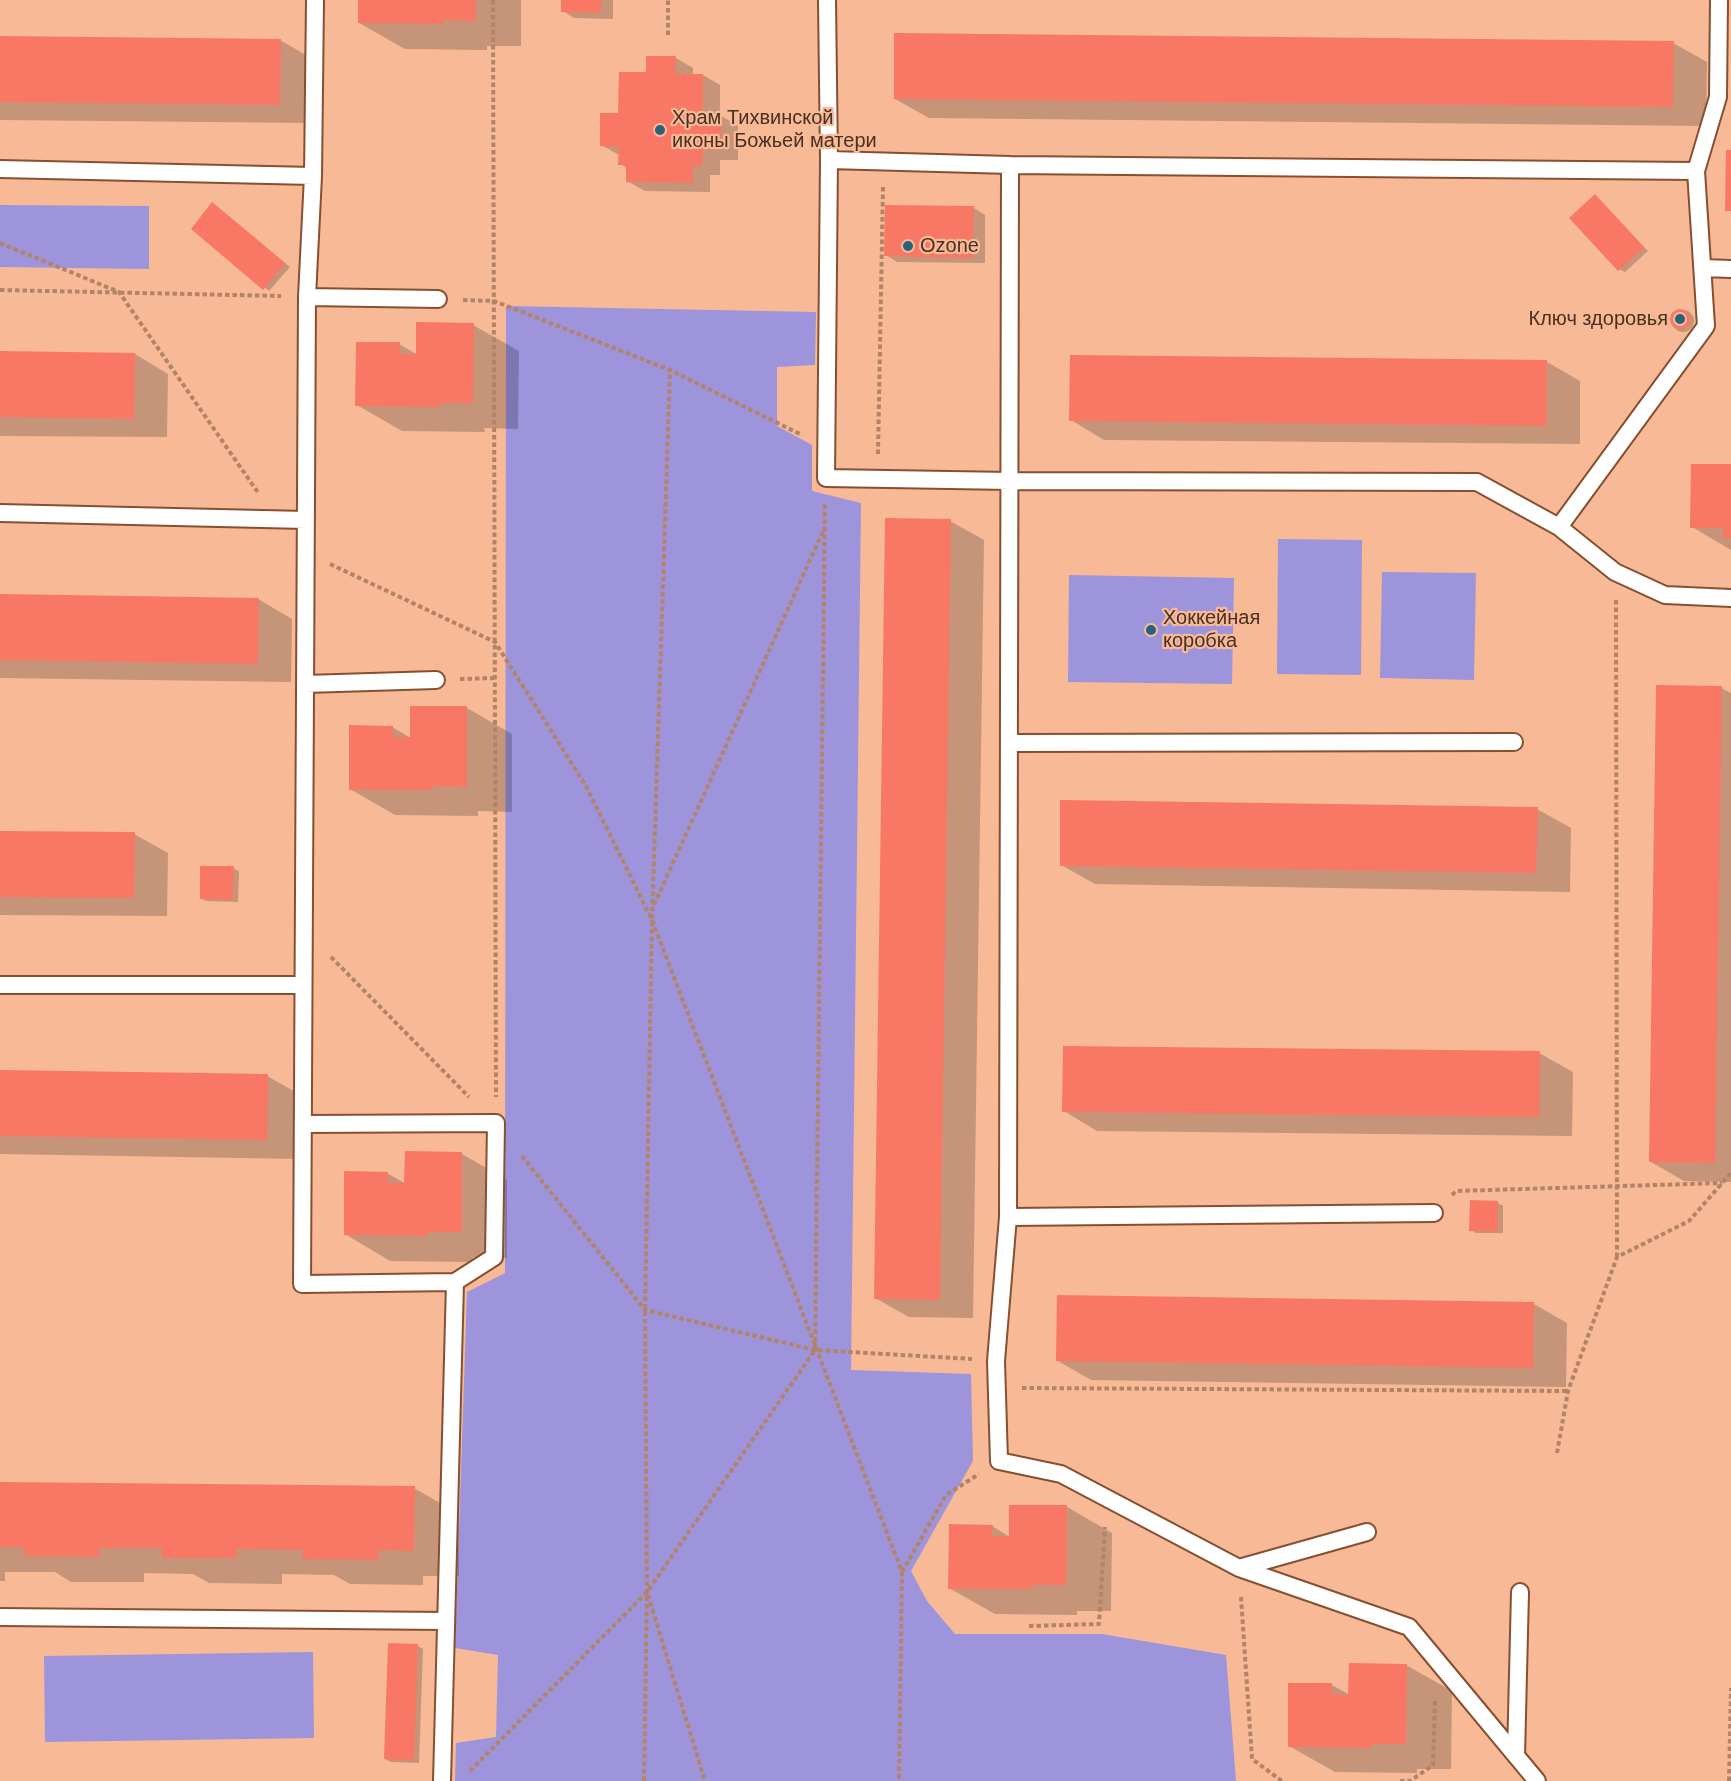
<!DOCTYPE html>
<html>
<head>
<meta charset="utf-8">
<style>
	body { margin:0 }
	canvas { display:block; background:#f7b996 }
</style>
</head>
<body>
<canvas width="1731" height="1781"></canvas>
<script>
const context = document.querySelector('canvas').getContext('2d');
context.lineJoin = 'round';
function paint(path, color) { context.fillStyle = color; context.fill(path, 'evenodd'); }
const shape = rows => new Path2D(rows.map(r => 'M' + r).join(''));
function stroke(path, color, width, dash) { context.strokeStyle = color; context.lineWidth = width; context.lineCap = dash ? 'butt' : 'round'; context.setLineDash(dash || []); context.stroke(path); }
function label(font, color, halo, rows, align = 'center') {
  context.font = font + ' Arial,sans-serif'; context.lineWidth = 4.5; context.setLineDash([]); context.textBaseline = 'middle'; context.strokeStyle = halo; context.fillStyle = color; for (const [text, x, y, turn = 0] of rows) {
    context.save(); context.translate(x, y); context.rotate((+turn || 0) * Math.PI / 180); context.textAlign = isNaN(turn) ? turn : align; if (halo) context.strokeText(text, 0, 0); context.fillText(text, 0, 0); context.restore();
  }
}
const green = shape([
	[0,205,149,206,149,269,0,267],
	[506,306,816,312,815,365,777,367,777,426,812,445,812,491,861,503,851,1370,971,1374,973,1461,911,1571,927,1601,955,1634,1102,1634,1226,1655,1236,1781,455,1781,456,1743,496,1737,498,1655,455,1648,467,1292,505,1273],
	[1278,539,1362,540,1361,675,1277,674],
	[1382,572,1476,573,1474,680,1380,678],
	[1069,575,1234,578,1232,684,1068,682],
	[313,1652,314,1738,45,1742,44,1656]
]);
const shadow = shape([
	[360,0,521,0,521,46,487,46,487,50,405,49,359,23],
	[563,0,613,0,613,19,574,18,563,11],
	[0,37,280,40,314,60,313,123,0,120],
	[1673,43,1707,62,1706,126,929,118,895,99],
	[676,58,693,68,693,75,703,75,720,85,720,115,738,126,738,160,720,160,720,175,710,175,710,192,645,191,627,181,627,168,620,164,619,155,601,145,647,74],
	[1595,196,1648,251,1625,272,1619,269],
	[218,207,290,267,269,291,193,228],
	[974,208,985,215,985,263,897,262,886,255],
	'1672 321a11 11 0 1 1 22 0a11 11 0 1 1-22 0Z',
	[473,325,519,351,518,429,484,428,485,432,402,431,357,405,399,344,418,355],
	[0,353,135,354,168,374,167,437,0,436],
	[1547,362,1580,381,1580,444,1104,440,1071,420],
	[1731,466,1731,550,1692,527],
	[950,521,984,540,973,1318,909,1317,875,1298],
	[0,595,258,599,292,619,291,682,0,678],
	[1721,688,1731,693,1731,1182,1684,1181,1651,1162],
	[467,708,512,734,512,812,478,811,478,816,395,815,350,789,392,727,411,738],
	[1537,809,1571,828,1570,892,1095,884,1061,865],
	[0,832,134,834,168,853,167,916,0,915],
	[233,868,239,871,238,902,206,901,201,898],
	[1539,1053,1573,1072,1572,1136,1097,1131,1064,1111],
	[0,1072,267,1076,301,1095,300,1159,0,1154],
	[462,1154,507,1180,507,1258,473,1257,473,1262,390,1261,345,1234,387,1173,406,1184],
	[1498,1203,1503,1206,1503,1233,1476,1233,1471,1230],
	[1534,1304,1567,1323,1566,1387,1091,1380,1058,1361],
	[0,1484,414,1488,459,1514,459,1576,423,1576,423,1585,350,1584,334,1575,282,1574,282,1584,209,1583,193,1574,144,1573,144,1582,71,1582,55,1572,5,1572,5,1581,0,1581],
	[1067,1507,1112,1533,1111,1611,1077,1611,1077,1615,995,1614,949,1588,992,1526,1010,1537],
	[418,1646,423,1649,419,1763,391,1762,385,1759],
	[1406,1665,1452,1691,1451,1769,1417,1769,1417,1773,1335,1772,1289,1746,1332,1685,1350,1695]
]);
const building = shape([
	[358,0,476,0,476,21,442,20,443,24,358,23],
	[561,0,602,0,601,13,561,12],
	[894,33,1674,41,1673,107,894,99],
	[0,36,281,39,280,105,0,102],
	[646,56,676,56,675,74,703,74,703,114,721,114,721,150,703,150,702,166,693,166,693,183,626,182,626,165,618,165,619,147,600,146,600,113,618,113,619,72,646,72],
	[1726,150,1731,150,1731,211,1725,211],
	[1595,194,1644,247,1618,271,1569,218],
	[212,202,285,263,263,290,191,229],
	[885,205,974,206,973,258,884,256],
	'1670 319a10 10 0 1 1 20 0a10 10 0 1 1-20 0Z',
	[416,322,474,323,473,403,440,403,440,407,355,406,356,342,400,342,399,354,416,354],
	[0,351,135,353,134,419,0,417],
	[1070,355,1547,360,1546,426,1069,421],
	[1691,464,1731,464,1731,538,1723,538,1723,528,1690,528],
	[885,518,951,519,940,1300,874,1299],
	[0,594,259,598,258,664,0,660],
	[1656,685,1722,686,1715,1163,1649,1162],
	[410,706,467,706,467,787,433,786,433,790,349,790,349,725,393,726,393,737,410,737],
	[1060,800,1538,807,1536,873,1060,866],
	[0,831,135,832,134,898,0,897],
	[200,866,234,866,233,900,200,899],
	[1063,1046,1540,1051,1539,1117,1062,1112],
	[0,1070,268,1074,267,1140,0,1136],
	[405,1151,462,1152,462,1232,428,1232,428,1236,344,1235,344,1171,388,1172,388,1183,404,1183],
	[1470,1200,1498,1201,1498,1231,1469,1231],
	[1057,1295,1534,1302,1533,1368,1056,1361],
	[0,1482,415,1486,414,1551,378,1550,378,1560,303,1559,303,1550,237,1549,237,1558,162,1558,162,1548,99,1548,100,1557,25,1556,25,1547,0,1547],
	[1009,1505,1067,1505,1066,1585,1032,1585,1032,1589,948,1589,949,1524,993,1525,992,1536,1009,1536],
	[388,1643,418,1644,414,1760,384,1759],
	[1349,1663,1407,1664,1406,1744,1372,1744,1372,1748,1288,1747,1288,1683,1332,1683,1332,1694,1348,1695]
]);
const path = shape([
	[493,0,496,1097],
	[668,35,668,0],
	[0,243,119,292,259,494],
	[0,290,281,296],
	[463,300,494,301,670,370,800,434],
	[878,454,883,186],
	[330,564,495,642,586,786,652,920,902,1572,899,1781],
	[1616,600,1617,1257],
	[460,679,495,678],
	[654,905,824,529],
	[331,957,469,1097],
	[522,1156,645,1310,815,1350,972,1359],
	[1452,1195,1456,1191,1722,1183],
	[1022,1388,1568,1391],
	[1557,1453,1568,1391,1617,1257,1689,1221,1731,1173],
	[902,1572,946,1495,979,1474],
	[648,1595,705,1781],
	[1241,1597,1252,1759,1282,1781],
	[1029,1626,1099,1624,1105,1527],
	[470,1771,647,1592,815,1350,825,503],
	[644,1781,647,1592,645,1310,652,920,670,370],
	[1400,1781,1410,1781,1433,1765,1435,1700],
	[1729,1781,1731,1688]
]);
const service = shape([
	[315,0,313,176,307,297,302,1284,455,1282,442,1781],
	[827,0,829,160,1010,165,1008,1217,996,1361,999,1461,1061,1474,1239,1568,1409,1627,1537,1781],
	[829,160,826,478,1011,481,1477,482,1559,527,1615,572,1665,595,1731,598],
	[1010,165,1696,171],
	[0,169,313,176],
	[1704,268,1731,269],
	[307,297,438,299],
	[0,513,306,520],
	[1559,527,1706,326,1696,171,1718,97,1719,0],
	[305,684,436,680],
	[1011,743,1514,742],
	[0,985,303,985],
	[304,1124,496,1123,494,1257,455,1282],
	[1008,1217,1434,1213],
	[1239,1568,1367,1532],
	[0,1617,446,1621],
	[1516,1756,1520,1592]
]);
const markers = [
	[660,130,6,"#29627b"],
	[908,246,6,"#29627b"],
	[1680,319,6,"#29627b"],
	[1151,630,6,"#29627b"]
];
const poiNames = [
	["Храм Тихвинской",672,118],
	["иконы Божьей матери",672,141],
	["Ozone",920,246],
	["Ключ здоровья",1668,319,"right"],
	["Хоккейная",1163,618],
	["коробка",1163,641]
];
paint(green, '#9e94db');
paint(shadow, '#0003');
paint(building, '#f87865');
stroke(service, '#865030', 20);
stroke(path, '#b38368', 4, [4.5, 3]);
stroke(service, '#fff', 16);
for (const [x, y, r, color] of markers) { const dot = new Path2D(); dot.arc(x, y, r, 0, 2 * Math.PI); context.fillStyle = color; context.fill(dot); stroke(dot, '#f7b996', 2); }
label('20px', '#493022', '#f7b996', poiNames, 'left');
</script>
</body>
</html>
